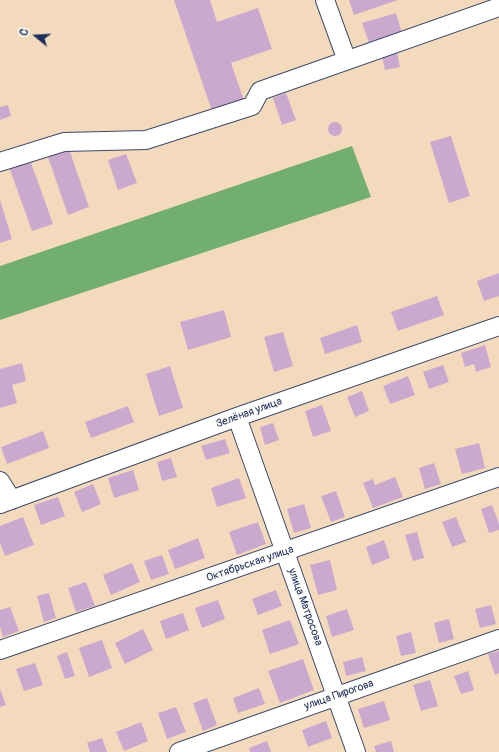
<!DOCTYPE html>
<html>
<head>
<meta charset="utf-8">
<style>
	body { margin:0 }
	#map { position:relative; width:499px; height:752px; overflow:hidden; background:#f4dabd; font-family:Pangolin,sans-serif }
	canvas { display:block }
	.north { position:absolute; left:16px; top:16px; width:40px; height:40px; -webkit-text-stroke:3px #fdfcf7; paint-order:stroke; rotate:288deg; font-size:11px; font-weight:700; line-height:16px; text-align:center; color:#1b2f5e }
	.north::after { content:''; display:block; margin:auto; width:14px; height:18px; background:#1b2f5e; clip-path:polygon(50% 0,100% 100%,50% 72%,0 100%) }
</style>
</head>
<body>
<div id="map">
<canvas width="499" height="752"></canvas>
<div class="north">С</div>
</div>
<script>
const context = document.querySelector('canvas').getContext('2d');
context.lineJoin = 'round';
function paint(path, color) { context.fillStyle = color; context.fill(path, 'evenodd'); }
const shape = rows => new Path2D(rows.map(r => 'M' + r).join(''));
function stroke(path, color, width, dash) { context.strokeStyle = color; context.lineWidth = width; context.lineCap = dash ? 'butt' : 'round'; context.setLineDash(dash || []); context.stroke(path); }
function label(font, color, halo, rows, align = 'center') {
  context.font = font + ' Pangolin,sans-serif'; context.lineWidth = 3; context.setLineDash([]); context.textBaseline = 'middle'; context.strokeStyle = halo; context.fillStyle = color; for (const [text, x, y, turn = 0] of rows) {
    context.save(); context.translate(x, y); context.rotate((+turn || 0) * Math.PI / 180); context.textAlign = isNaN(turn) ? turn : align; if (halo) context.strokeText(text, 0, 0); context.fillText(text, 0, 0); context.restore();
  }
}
const forest = shape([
	[352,146,371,197,0,320,0,266]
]);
const building = shape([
	[174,0,210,0,217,22,258,8,272,49,231,63,246,106,214,117],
	[349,0,398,0,354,15],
	[396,13,402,33,369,43,362,23],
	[397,52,400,67,385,70,382,56],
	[286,93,296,120,282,125,273,98],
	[8,105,11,116,0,120,0,107],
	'328 129a7 7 0 1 1 14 0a7 7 0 1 1-14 0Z',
	[451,136,470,196,449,203,430,142],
	[69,149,89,207,68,215,48,157],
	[126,154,137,183,118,190,108,160],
	[30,160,53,224,32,231,9,167],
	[0,200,12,239,0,243],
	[499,273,499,296,484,301,477,281],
	[437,296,444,315,398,331,391,312],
	[224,310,231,337,188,350,180,322],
	[357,325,362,342,325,354,320,338],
	[283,332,293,366,274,372,264,337],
	[485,345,491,367,476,372,474,364,465,367,461,353],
	[22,363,26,381,12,385,17,403,0,408,0,369],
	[443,365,449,382,429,389,423,372],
	[170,366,183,408,159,416,146,374],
	[408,376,415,395,390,404,383,386],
	[362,391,369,411,355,417,347,397],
	[322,405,331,431,313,437,305,411],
	[128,406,134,422,91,438,85,422],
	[273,423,279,440,265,445,260,427],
	[43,431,49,448,7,464,1,447],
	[225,439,230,453,206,460,201,446],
	[479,443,485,468,462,474,455,449],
	[171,458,177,477,162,481,157,462],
	[434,463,441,484,425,489,419,468],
	[133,470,139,490,114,498,108,478],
	[395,477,403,497,373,508,363,483,373,479,375,485],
	[239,478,246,498,217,507,211,488],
	[93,484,101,504,82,512,74,492],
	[336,491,345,517,331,522,321,496],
	[58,497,65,516,41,525,34,505],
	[304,504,311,528,294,533,287,509],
	[492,505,499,524,499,530,489,533,481,509],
	[23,517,34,545,5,556,0,543,0,526],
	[456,517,466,542,452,547,442,522],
	[258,522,266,544,237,555,229,532],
	[417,532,424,558,413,561,405,535],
	[198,538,205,558,175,569,168,550],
	[384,540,390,558,372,565,366,547],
	[162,555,169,574,151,580,144,561],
	[330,560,337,590,318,595,310,565],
	[132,563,140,582,111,595,103,575],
	[86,582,95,606,76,612,68,588],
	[276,590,282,606,258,615,252,599],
	[49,593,56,618,44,622,37,596],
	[218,600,225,619,202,628,195,608],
	[491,605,496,624,480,628,475,609],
	[10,607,19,631,3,637,0,627,0,610],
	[347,609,354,630,332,637,326,616],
	[183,613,189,630,166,639,160,621],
	[449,619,454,639,439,643,434,623],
	[290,620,299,644,270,654,262,630],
	[143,629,153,650,125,664,115,643],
	[411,632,416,653,401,656,396,636],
	[102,640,112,668,89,677,79,648],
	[499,651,499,673,495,675,488,654],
	[67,652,75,676,65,679,57,656],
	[362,657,366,671,346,676,343,662],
	[303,659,314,690,280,703,268,671],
	[35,663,43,685,24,691,16,669],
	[468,671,474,690,461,694,454,676],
	[430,680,438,706,421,711,413,685],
	[259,688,265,704,238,713,233,698],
	[0,689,6,705,0,707],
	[207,698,217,725,203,731,193,703],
	[384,701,390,720,364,728,358,709],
	[176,707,186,732,167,739,158,713],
	[326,721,332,738,308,747,302,730],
	[141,722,148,741,124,751,116,732],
	[102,738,107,752,90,752,87,743],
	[267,741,271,752,250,752,249,748],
	[391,741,394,752,376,752,374,746]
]);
const minor = shape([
	[325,0,346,58],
	[0,162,64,142,146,140,252,106,260,91,499,7],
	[237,417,356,752],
	[0,481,12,500],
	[0,504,237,417,499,326],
	[0,650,499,477],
	[179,752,499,639]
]);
const streetNames = [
	["Зелёная улица",249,413,-20],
	["Октябрьская улица",250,564,-19],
	["улица Матросова",305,607,70],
	["улица Пирогова",339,695,-19]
];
paint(forest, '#72ae6e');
paint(building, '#cba9cf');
stroke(minor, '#3c496c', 20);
stroke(minor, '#fff', 18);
label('11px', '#1b2f5e', '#fdfcf7', streetNames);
</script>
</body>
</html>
